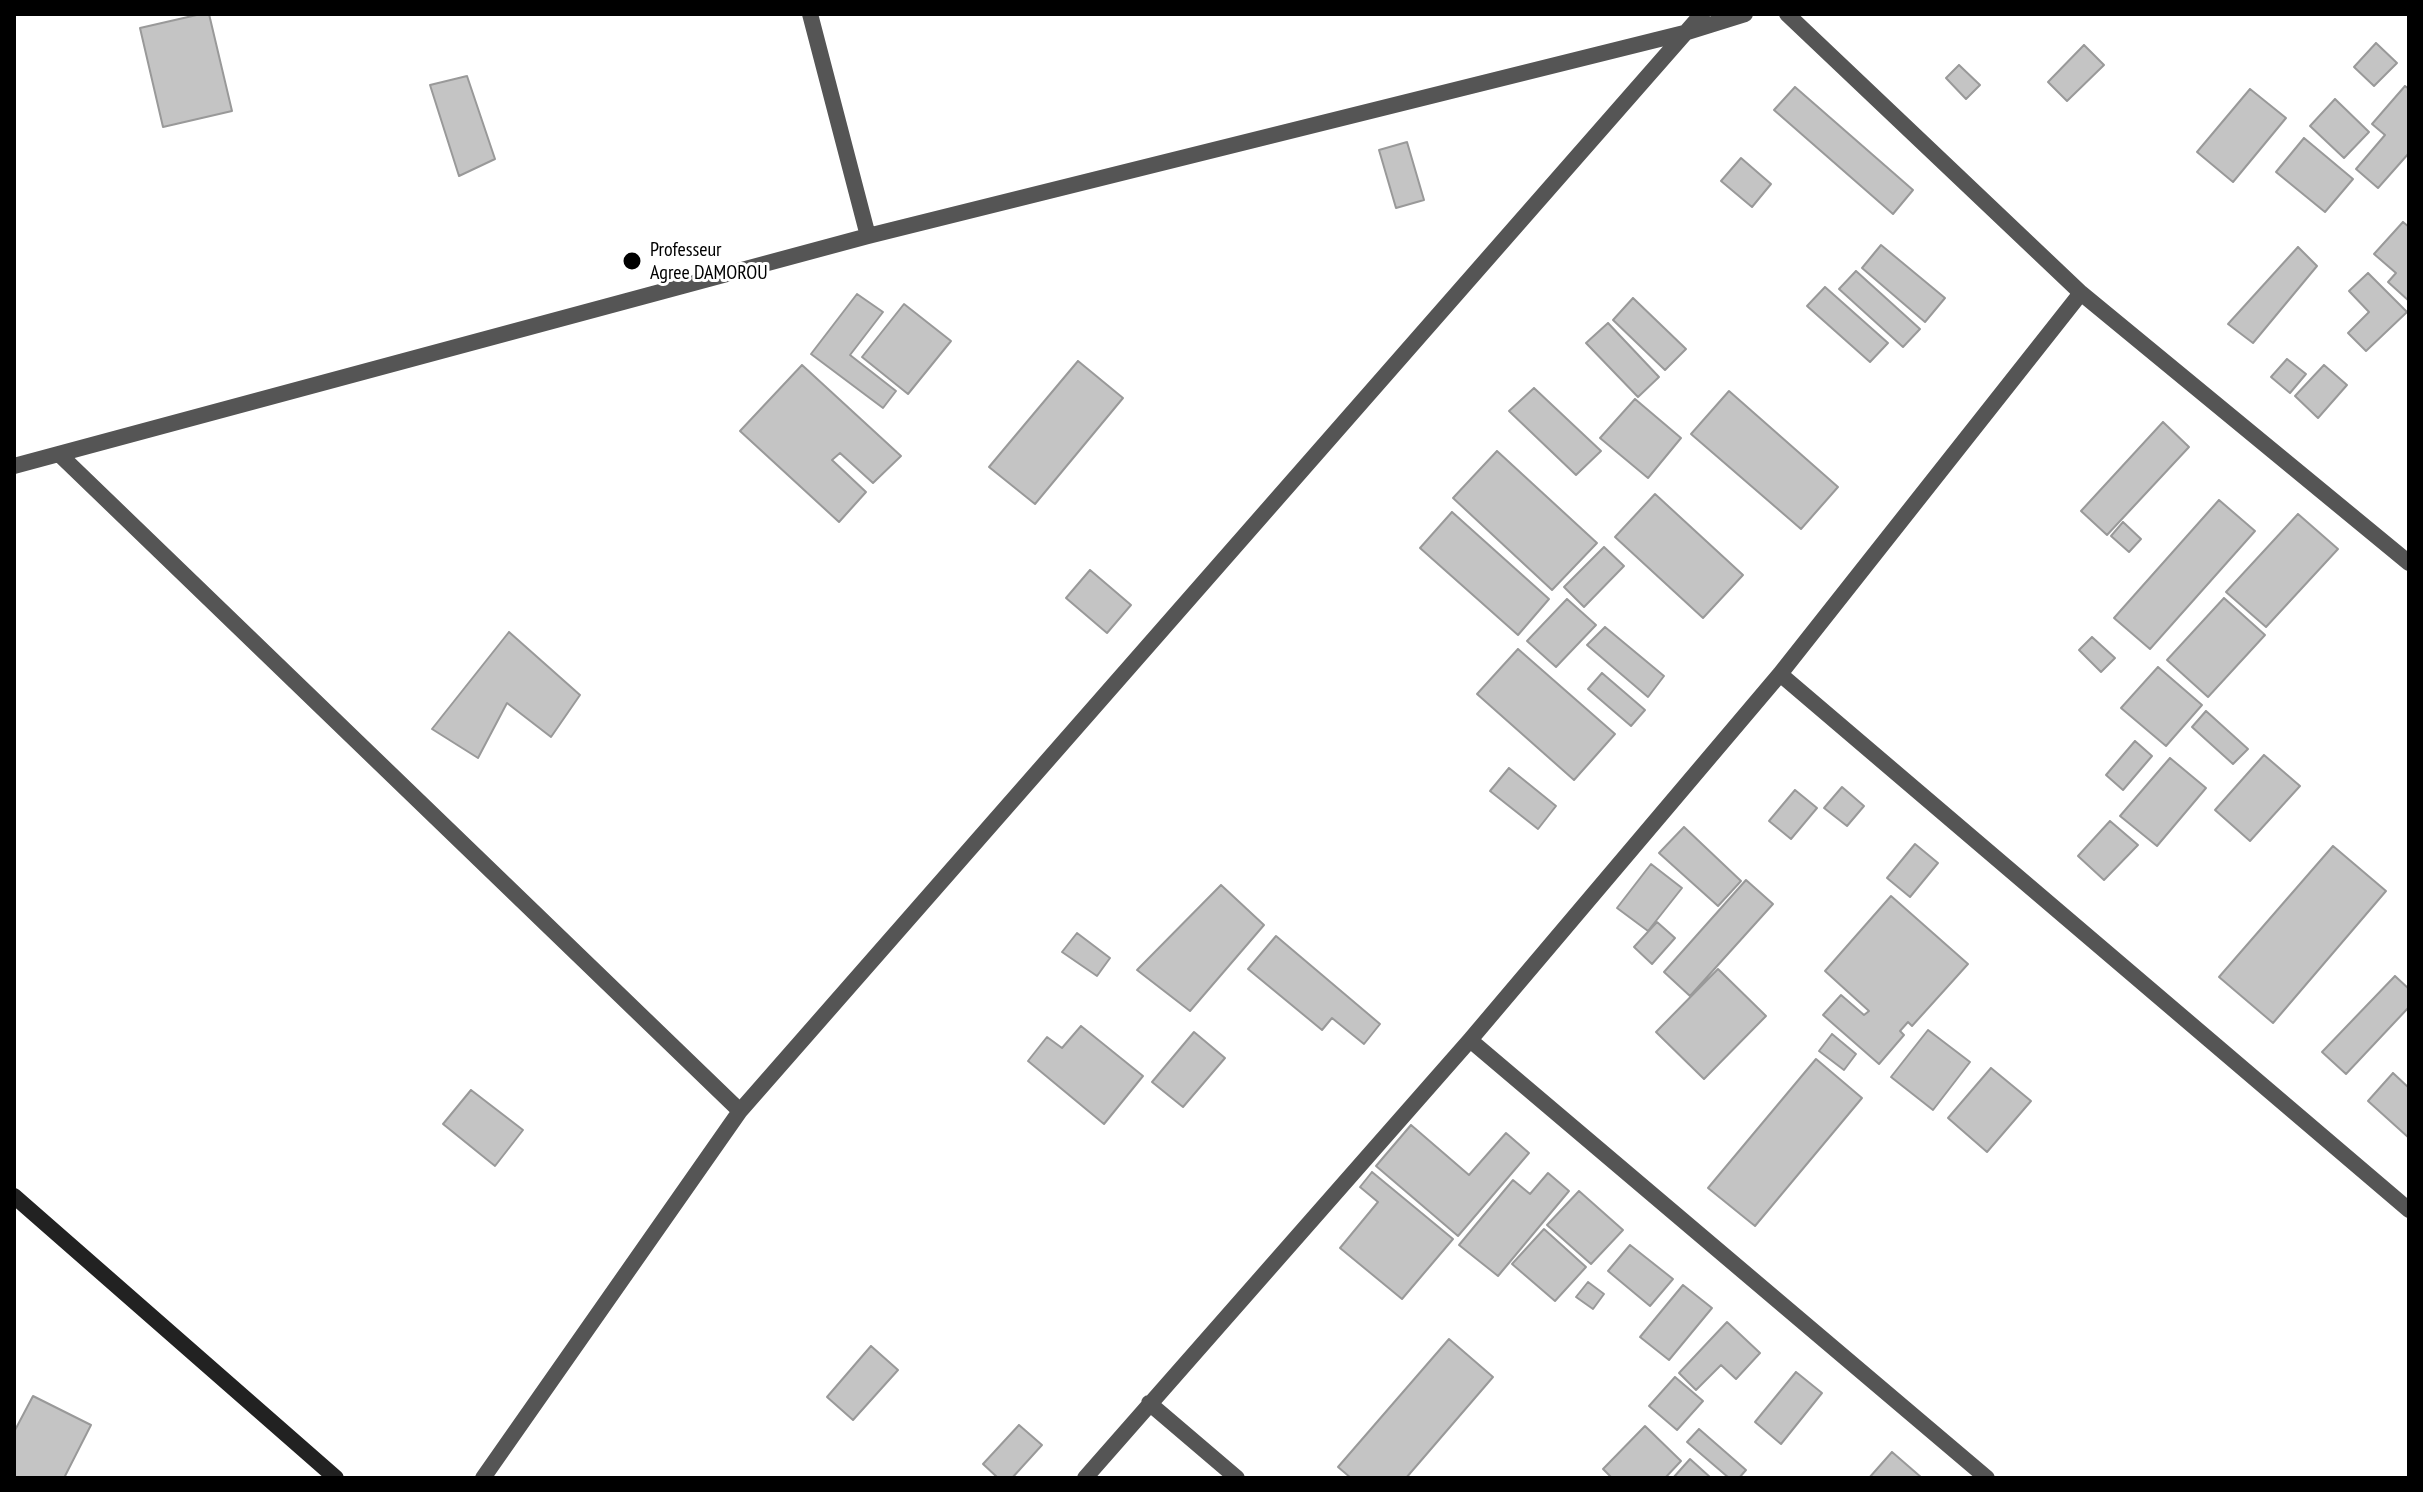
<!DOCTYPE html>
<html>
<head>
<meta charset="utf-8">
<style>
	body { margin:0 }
	#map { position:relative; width:2423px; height:1492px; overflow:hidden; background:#fff; font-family:"PT Sans Narrow",sans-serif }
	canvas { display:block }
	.frame { position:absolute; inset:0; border:16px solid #000; pointer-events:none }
</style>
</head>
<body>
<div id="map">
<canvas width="2423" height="1492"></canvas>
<div class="frame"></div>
</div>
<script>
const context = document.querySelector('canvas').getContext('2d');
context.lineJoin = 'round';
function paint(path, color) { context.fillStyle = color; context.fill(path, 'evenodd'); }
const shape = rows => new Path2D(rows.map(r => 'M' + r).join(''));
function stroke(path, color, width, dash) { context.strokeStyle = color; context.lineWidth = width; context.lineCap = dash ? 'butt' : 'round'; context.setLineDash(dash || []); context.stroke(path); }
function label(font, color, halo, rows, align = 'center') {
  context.font = font + ' "PT Sans Narrow",sans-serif'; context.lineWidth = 6; context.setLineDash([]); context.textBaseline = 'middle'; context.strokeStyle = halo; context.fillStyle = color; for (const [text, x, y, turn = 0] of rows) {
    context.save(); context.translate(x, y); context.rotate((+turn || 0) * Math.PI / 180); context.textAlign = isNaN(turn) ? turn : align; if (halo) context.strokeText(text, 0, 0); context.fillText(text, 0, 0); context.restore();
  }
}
const building = shape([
	[201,14,209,14,232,111,163,127,140,28,201,14],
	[2376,43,2397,63,2374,86,2354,67,2376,43],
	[2084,45,2104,65,2067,101,2048,82,2084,45],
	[1959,65,1980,85,1966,99,1946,78,1959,65],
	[467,76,495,159,459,176,430,85,467,76],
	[2405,86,2409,89,2409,153,2378,188,2356,169,2385,135,2372,124,2405,86],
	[1795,87,1913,190,1893,214,1774,110,1795,87],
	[2250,89,2286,118,2233,182,2197,152,2250,89],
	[2335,99,2369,132,2344,158,2310,126,2335,99],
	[2304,138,2353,179,2325,212,2276,172,2304,138],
	[1407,142,1424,200,1396,208,1379,150,1407,142],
	[1741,158,1771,184,1752,207,1721,181,1741,158],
	[2403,222,2409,227,2409,301,2388,282,2396,273,2374,254,2403,222],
	[1881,245,1945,298,1925,322,1862,268,1881,245],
	[2298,247,2317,266,2253,343,2228,324,2298,247],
	[1856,271,1920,329,1903,347,1839,289,1856,271],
	[2368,273,2407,312,2366,351,2348,333,2369,312,2349,291,2368,273],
	[1825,287,1888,343,1870,362,1807,306,1825,287],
	[857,294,883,312,850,355,896,391,883,408,811,354,857,294],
	[1633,298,1686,349,1665,370,1613,320,1633,298],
	[904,304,951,341,908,394,862,357,904,304],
	[1608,323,1659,377,1638,397,1586,343,1608,323],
	[2287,359,2306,374,2290,393,2271,377,2287,359],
	[1078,361,1123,398,1035,504,989,467,1078,361],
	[802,365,901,456,873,483,840,453,832,460,866,492,839,522,740,431,802,365],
	[2324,365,2347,385,2318,418,2295,396,2324,365],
	[1534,388,1601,451,1576,475,1509,411,1534,388],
	[1729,391,1838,487,1801,529,1691,434,1729,391],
	[1635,399,1681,438,1648,478,1600,438,1635,399],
	[2163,422,2189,447,2107,535,2081,511,2163,422],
	[1497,451,1597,543,1552,590,1453,498,1497,451],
	[1655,494,1743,575,1703,618,1615,537,1655,494],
	[2219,500,2255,531,2150,649,2114,618,2219,500],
	[1452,512,1549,599,1518,635,1420,548,1452,512],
	[2298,514,2338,549,2266,627,2226,592,2298,514],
	[2123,522,2141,539,2129,552,2111,536,2123,522],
	[1604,547,1624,566,1584,607,1564,587,1604,547],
	[1090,570,1131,605,1107,633,1066,598,1090,570],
	[2224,598,2265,635,2208,697,2167,660,2224,598],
	[1567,599,1596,625,1556,667,1527,641,1567,599],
	[1605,627,1664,676,1648,697,1587,645,1605,627],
	[509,632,580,695,551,737,507,703,478,758,432,729,509,632],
	[2092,637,2115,658,2101,672,2079,650,2092,637],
	[1518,649,1615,734,1574,780,1477,694,1518,649],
	[2158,667,2202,705,2166,746,2121,708,2158,667],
	[1602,673,1645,710,1631,726,1588,689,1602,673],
	[2206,711,2248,749,2233,764,2192,727,2206,711],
	[2135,741,2152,756,2123,790,2106,775,2135,741],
	[2264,755,2300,786,2250,841,2215,810,2264,755],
	[2170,758,2206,788,2157,846,2120,816,2170,758],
	[1509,768,1556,806,1538,829,1490,791,1509,768],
	[1842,787,1864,806,1847,826,1824,808,1842,787],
	[1795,790,1817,808,1791,839,1769,821,1795,790],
	[2110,821,2138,845,2104,880,2078,856,2110,821],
	[1684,827,1741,881,1718,906,1659,853,1684,827],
	[1915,844,1938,863,1910,897,1887,878,1915,844],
	[2333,846,2386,891,2273,1023,2219,977,2333,846],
	[1651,864,1682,888,1648,931,1617,908,1651,864],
	[1746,880,1773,904,1690,996,1664,972,1746,880],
	[1221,885,1264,925,1190,1011,1137,970,1221,885],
	[1891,896,1968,964,1912,1026,1908,1022,1900,1031,1904,1035,1879,1064,1823,1015,1841,995,1864,1015,1869,1011,1825,971,1891,896],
	[1657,922,1675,938,1652,964,1634,947,1657,922],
	[1077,933,1110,958,1097,976,1062,952,1077,933],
	[1276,936,1380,1024,1364,1044,1332,1018,1322,1030,1248,969,1276,936],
	[1718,969,1766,1016,1704,1079,1656,1032,1718,969],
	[2395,976,2409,989,2409,1007,2346,1074,2322,1052,2395,976],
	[1081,1026,1143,1076,1104,1124,1028,1061,1047,1037,1062,1048,1081,1026],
	[1928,1030,1970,1062,1933,1110,1891,1077,1928,1030],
	[1194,1032,1225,1058,1183,1107,1152,1082,1194,1032],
	[1832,1034,1856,1054,1844,1070,1819,1051,1832,1034],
	[1816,1059,1862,1098,1755,1226,1708,1188,1816,1059],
	[1991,1068,2031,1101,1987,1152,1948,1118,1991,1068],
	[2393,1073,2409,1088,2409,1138,2368,1101,2393,1073],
	[471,1090,523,1130,495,1166,443,1124,471,1090],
	[1411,1125,1469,1175,1506,1133,1529,1153,1458,1236,1376,1166,1411,1125],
	[1372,1172,1453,1239,1402,1299,1340,1248,1378,1202,1360,1187,1372,1172],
	[1548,1173,1569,1191,1498,1276,1459,1245,1513,1180,1530,1194,1548,1173],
	[1579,1191,1623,1230,1591,1264,1547,1225,1579,1191],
	[1544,1229,1586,1267,1555,1301,1512,1264,1544,1229],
	[1630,1245,1673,1279,1650,1306,1608,1271,1630,1245],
	[1588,1282,1604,1294,1593,1309,1576,1297,1588,1282],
	[1683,1285,1712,1308,1669,1360,1640,1337,1683,1285],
	[1727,1322,1760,1353,1736,1379,1721,1365,1696,1390,1679,1373,1727,1322],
	[1449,1339,1493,1377,1406,1478,1351,1478,1338,1467,1449,1339],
	[871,1346,898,1370,853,1420,827,1397,871,1346],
	[1796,1372,1822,1393,1781,1444,1755,1422,1796,1372],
	[1675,1377,1703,1401,1677,1430,1649,1406,1675,1377],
	[33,1396,91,1425,64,1478,14,1478,14,1432,33,1396],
	[1019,1425,1042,1445,1012,1478,998,1478,983,1464,1019,1425],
	[1645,1426,1681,1461,1665,1478,1612,1478,1603,1469,1645,1426],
	[1699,1429,1746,1470,1739,1478,1729,1478,1687,1442,1699,1429],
	[1892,1452,1922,1478,1869,1478,1892,1452],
	[1690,1459,1711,1478,1673,1478,1690,1459]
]);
const street = shape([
	[810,14,868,236],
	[1787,14,2081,293,2409,563],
	[59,454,740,1111],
	[14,466,868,236,1684,33,1745,14],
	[1780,674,2409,1210],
	[1470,1040,1987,1478],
	[1149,1403,1237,1478],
	[483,1478,740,1111,1702,14],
	[1085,1478,1470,1040,1780,674,2081,293]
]);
const secondary = shape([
	[14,1196,336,1478]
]);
const markers = [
	[632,261,10,"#000"]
];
const poiNames = [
	["Professeur",650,250],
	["Agree DAMOROU",650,273]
];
paint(building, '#c4c4c4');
stroke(building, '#999', 2);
stroke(street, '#555', 16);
stroke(secondary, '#222', 16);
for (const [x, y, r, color] of markers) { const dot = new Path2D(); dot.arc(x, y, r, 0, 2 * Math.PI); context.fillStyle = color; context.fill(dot); stroke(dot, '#fff', 3); }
label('20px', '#000', '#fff', poiNames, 'left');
</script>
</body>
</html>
